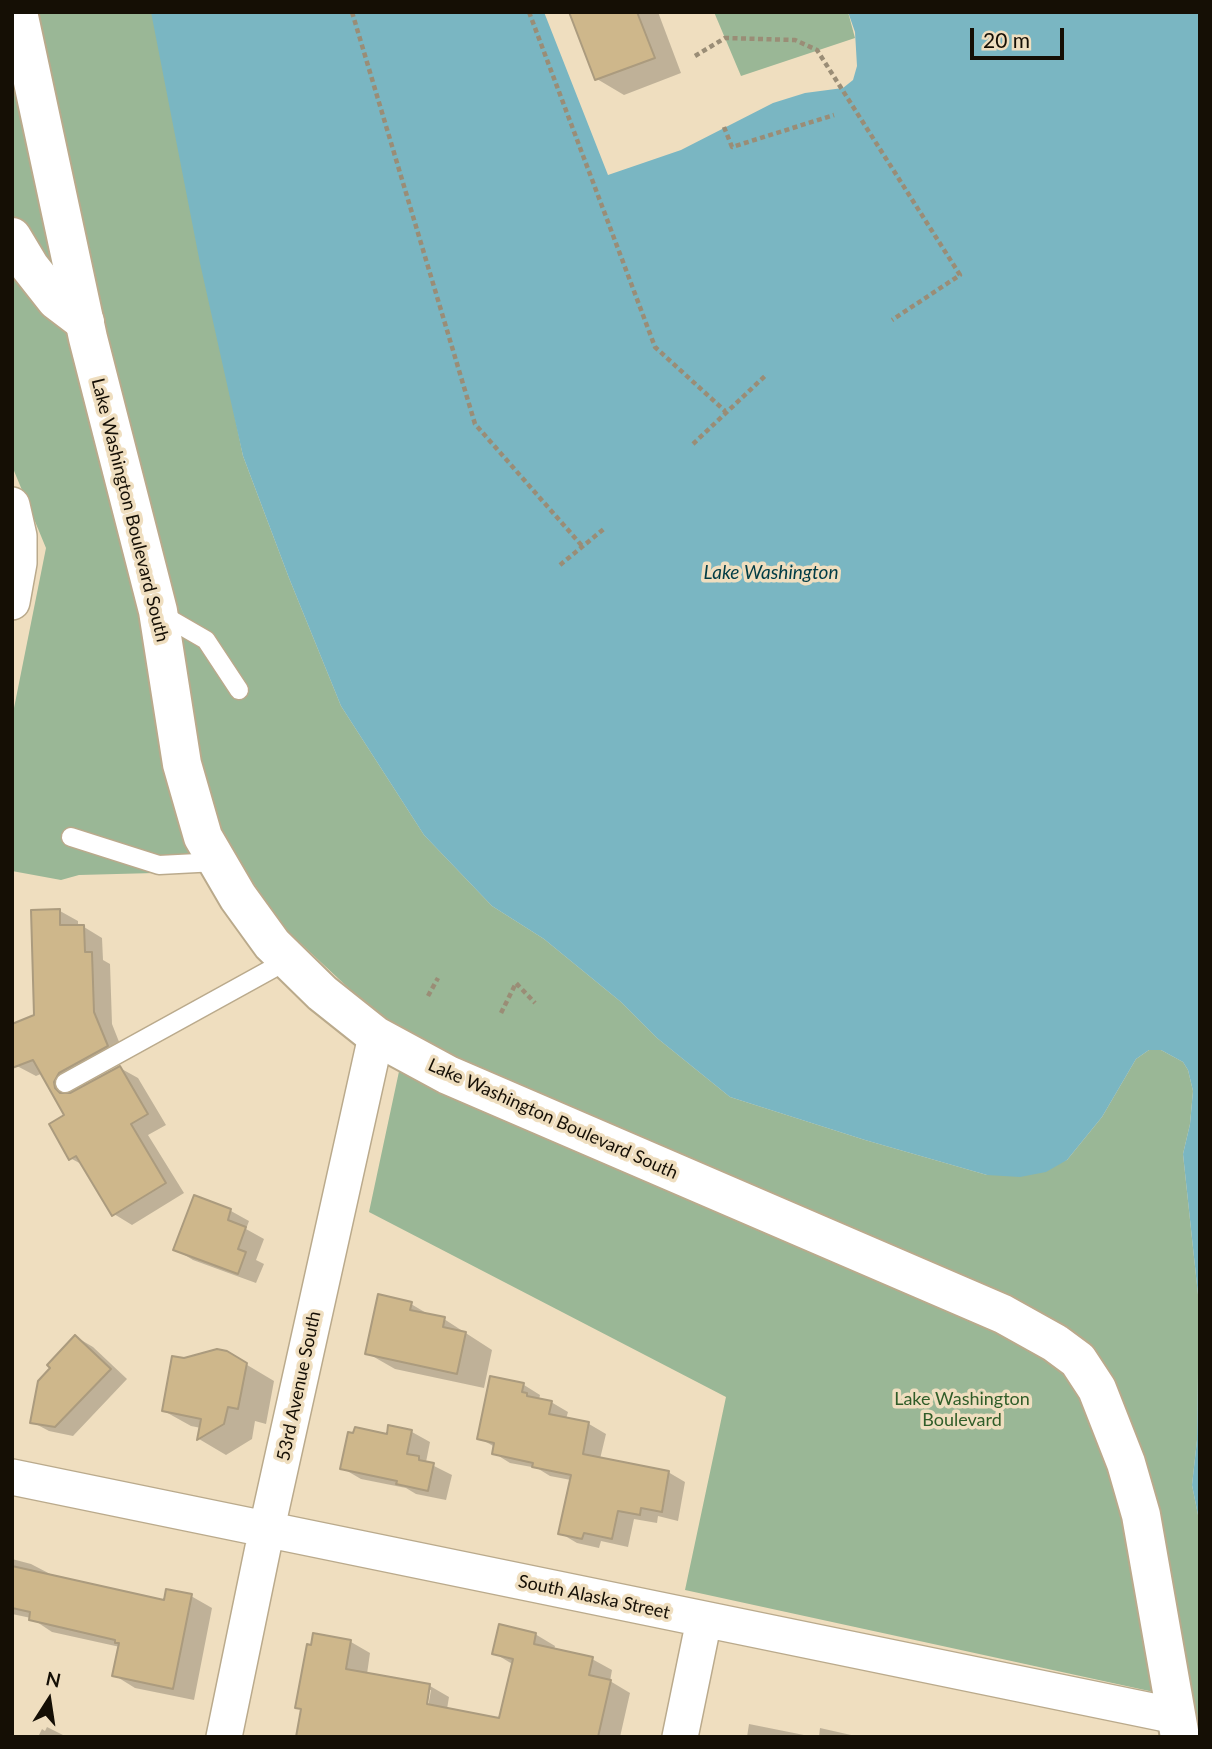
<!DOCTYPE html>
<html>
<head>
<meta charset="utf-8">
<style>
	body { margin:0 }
	#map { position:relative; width:1212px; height:1749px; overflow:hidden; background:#efdebf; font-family:Lato,sans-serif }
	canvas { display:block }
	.frame { position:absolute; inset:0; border:14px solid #150f05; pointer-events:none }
	.north { position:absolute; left:14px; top:1665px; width:70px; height:70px; -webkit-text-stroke:5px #efdebf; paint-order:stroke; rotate:12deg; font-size:19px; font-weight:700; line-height:28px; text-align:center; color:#150f05 }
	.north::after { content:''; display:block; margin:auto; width:24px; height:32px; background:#150f05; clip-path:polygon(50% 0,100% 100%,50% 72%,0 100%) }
	.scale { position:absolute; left:970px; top:28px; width:94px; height:32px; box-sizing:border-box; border:4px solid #150f05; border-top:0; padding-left:9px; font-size:21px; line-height:24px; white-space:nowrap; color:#150f05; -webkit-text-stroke:5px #efdebf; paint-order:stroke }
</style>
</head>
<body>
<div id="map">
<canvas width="1212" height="1749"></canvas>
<div class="frame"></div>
<div class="north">N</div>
<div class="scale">20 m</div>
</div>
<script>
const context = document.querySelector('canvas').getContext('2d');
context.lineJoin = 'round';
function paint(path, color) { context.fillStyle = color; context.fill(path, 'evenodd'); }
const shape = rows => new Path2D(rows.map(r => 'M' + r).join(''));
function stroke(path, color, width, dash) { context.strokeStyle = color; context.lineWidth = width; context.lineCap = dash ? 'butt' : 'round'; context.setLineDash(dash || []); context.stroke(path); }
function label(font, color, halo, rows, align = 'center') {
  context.font = font + ' Lato,sans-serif'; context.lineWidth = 7; context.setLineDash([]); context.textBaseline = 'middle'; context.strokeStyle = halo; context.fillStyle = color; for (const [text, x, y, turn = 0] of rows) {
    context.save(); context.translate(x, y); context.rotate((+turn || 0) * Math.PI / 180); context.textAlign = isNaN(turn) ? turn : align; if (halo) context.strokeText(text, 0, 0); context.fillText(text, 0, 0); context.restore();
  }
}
const green = shape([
	[12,12,152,12,243,456,289,578,341,706,424,835,492,906,544,939,621,1002,657,1038,730,1097,865,1140,987,1175,1067,1160,1102,1117,1136,1059,1149,1050,1161,1050,1183,1062,1188,1070,1193,1091,1190,1124,1183,1154,1199,1304,1197,1440,1192,1485,1200,1525,1200,1737,1192,1737,1186,1699,685,1590,726,1397,369,1212,407,1034,384,1021,283,927,242,866,192,872,79,875,61,880,12,871,12,718,46,548,12,466],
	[714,12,848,12,855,38,741,76]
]);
const water = shape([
	[151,12,544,12,608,175,681,150,773,103,805,93,843,88,853,80,857,66,855,32,848,12,1200,12,1200,1525,1192,1485,1197,1440,1199,1304,1183,1154,1190,1124,1193,1091,1188,1070,1183,1062,1161,1050,1149,1050,1136,1059,1102,1117,1067,1160,1046,1172,1020,1177,987,1175,865,1140,730,1097,657,1038,621,1002,544,939,492,906,424,835,341,706,289,578,243,456,200,263]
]);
const shadow = shape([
	[571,12,658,12,681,73,624,95,597,79],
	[60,911,78,921,78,927,84,927,102,938,103,960,110,964,112,1024,125,1057,77,1083,70,1095,120,1068,138,1078,166,1125,148,1135,184,1193,132,1225,114,1214,85,1166,70,1158,66,1116,43,1073,36,1076,17,1066,36,1016],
	[195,1197,231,1211,249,1221,246,1229,264,1239,256,1260,264,1264,256,1283,193,1260,175,1249],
	[411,1304,433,1317,444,1319,492,1350,484,1388,395,1369,367,1353],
	[76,1337,93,1347,127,1379,73,1436,49,1431,32,1422],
	[227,1353,274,1381,266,1424,255,1421,252,1439,226,1455,199,1439,201,1428,191,1426,164,1411],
	[491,1378,524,1385,540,1395,539,1400,551,1402,568,1412,566,1419,589,1424,606,1434,600,1459,668,1472,685,1482,678,1521,658,1516,657,1523,634,1519,628,1547,601,1541,599,1548,577,1543,560,1533,571,1480,550,1476,537,1468,510,1463,494,1453,495,1447,479,1438],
	[390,1427,412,1432,430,1442,426,1462,452,1475,446,1500,416,1494,406,1488,361,1479,342,1468,388,1436],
	[12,1559,31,1564,54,1576,165,1602,191,1596,212,1608,194,1700,135,1688,114,1675,120,1647,52,1632,31,1618,12,1614],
	[535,1634,555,1646,554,1650,592,1659,612,1670,610,1681,630,1693,620,1737,299,1737,303,1711,297,1707,315,1635,351,1642,370,1653,367,1674,430,1686,449,1697,447,1709,501,1720,514,1665,494,1653],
	[427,1690,431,1690,427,1713,423,1712],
	[749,1724,814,1737,747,1737],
	[47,1727,67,1737,38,1737,42,1729,45,1731],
	[820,1728,860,1737,819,1737]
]);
const building = shape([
	[569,12,637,12,655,58,595,80,569,12],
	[60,909,60,925,84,925,85,952,92,952,94,1012,108,1046,59,1073,54,1082,55,1088,60,1093,70,1093,120,1066,148,1114,131,1124,166,1183,112,1216,76,1156,69,1160,49,1124,64,1115,33,1060,12,1068,12,1024,34,1015,31,910,60,909],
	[194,1195,231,1209,228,1220,246,1227,238,1249,246,1252,238,1274,173,1250,194,1195],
	[378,1294,412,1302,410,1310,445,1317,443,1327,466,1332,457,1374,365,1354,378,1294],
	[75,1335,111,1369,55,1427,30,1423,38,1381,50,1368,47,1365,75,1335],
	[217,1349,227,1351,247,1363,238,1409,228,1407,224,1424,197,1440,201,1419,162,1411,172,1356,184,1358,217,1349],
	[490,1376,524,1383,522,1392,527,1393,527,1396,552,1401,549,1414,589,1422,583,1454,669,1471,662,1512,641,1508,640,1515,618,1511,612,1539,584,1533,582,1539,558,1534,571,1475,532,1467,533,1463,492,1454,494,1443,477,1439,490,1376],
	[388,1425,412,1430,407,1454,419,1456,419,1460,434,1463,428,1491,396,1484,397,1481,340,1469,348,1432,353,1433,355,1427,387,1434,388,1425],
	[12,1566,164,1600,166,1589,192,1594,173,1689,112,1676,119,1643,115,1643,115,1640,29,1620,30,1612,12,1608,12,1566],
	[499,1624,536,1633,534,1644,593,1657,589,1675,611,1680,598,1737,296,1737,301,1709,295,1708,307,1644,311,1645,313,1633,351,1640,346,1669,430,1684,427,1704,499,1718,513,1659,492,1654,499,1624]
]);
const path = shape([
	[352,12,475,424,583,547],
	[529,12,655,347,725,411],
	[695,56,725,38,795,40,817,50,960,275,892,320],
	[724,127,732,147,834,115],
	[693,444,766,375],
	[560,565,605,528],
	[428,996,438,978],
	[501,1013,516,983,535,1003]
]);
const service = shape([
	[161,614,206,640,239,690],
	[71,837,159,865,217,862],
	[65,1083,288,960]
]);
const minor = shape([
	[12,505,19,536,19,563,12,602],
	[12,1477,1176,1716],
	[224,1737,267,1528,376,1036],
	[680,1737,704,1620]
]);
const tertiary = shape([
	[12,237,30,267,56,300,85,322]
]);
const secondary = shape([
	[18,12,88,338,158,611,182,764,203,837,238,897,272,944,322,993,376,1036,448,1075,1003,1314,1055,1343,1078,1360,1097,1389,1126,1463,1141,1515,1180,1737]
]);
const streetNames = [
	["Lake Washington Boulevard South",130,510,76],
	["Lake Washington Boulevard South",553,1119,24],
	["53rd Avenue South",299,1386,-78],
	["South Alaska Street",594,1597,12]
];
const parkNames = [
	["Lake Washington",962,1399],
	["Boulevard",962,1420]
];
const waterNames = [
	["Lake Washington",771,573]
];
paint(green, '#9ab796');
paint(water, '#7ab6c2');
paint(shadow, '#0003');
paint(building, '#ceb78b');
stroke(building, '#ab9b7e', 2);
stroke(service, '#baaa8c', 21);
stroke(minor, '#baaa8c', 38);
stroke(tertiary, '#baaa8c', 42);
stroke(secondary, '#baaa8c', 42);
stroke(path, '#9a8d76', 4.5, [5, 3.5]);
stroke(service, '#fff', 18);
stroke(minor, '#fff', 35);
stroke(tertiary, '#fff', 38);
stroke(secondary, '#fff', 38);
label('18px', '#150f05', '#efdebf', streetNames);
label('18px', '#305d29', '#efdebf', parkNames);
label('italic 19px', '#013c45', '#efdebf', waterNames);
</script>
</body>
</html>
